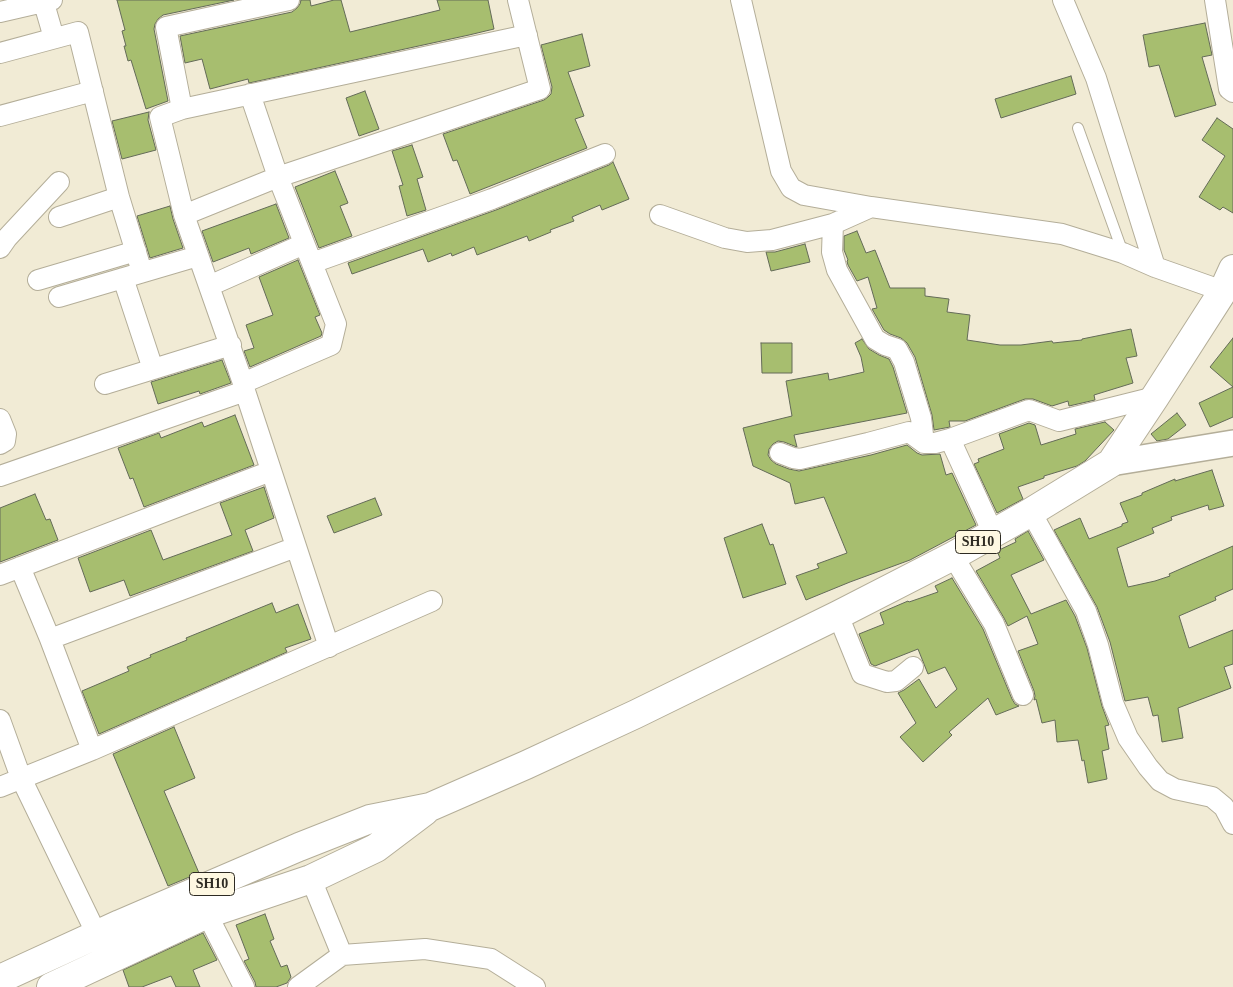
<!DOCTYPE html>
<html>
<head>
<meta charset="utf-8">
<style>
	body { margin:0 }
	canvas { display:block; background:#f1ebd5 }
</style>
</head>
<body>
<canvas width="1233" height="987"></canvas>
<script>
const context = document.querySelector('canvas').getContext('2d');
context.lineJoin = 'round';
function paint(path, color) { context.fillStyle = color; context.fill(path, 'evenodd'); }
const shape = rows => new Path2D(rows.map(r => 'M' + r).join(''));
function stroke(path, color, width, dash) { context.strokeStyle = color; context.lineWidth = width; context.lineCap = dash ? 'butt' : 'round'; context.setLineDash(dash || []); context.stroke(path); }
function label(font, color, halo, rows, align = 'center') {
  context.font = font + ' "Times New Roman",serif'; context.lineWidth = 5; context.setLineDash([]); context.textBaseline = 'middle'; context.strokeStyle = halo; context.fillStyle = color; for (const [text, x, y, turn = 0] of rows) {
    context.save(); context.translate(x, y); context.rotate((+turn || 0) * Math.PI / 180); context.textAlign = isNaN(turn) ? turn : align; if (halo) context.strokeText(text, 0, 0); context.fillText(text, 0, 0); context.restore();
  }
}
const building = shape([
	[117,0,234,0,163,15,158,19,155,24,154,29,168,101,146,109,131,60,128,61,124,46,126,46,122,31,125,30,117,0],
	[301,0,310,0,311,6,334,0,341,0,350,32,440,10,437,0,488,0,494,29,469,35,249,83,248,79,210,89,202,59,185,63,180,36,292,12,297,8,300,4,301,0],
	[1205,23,1212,55,1202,57,1216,105,1175,117,1159,65,1149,67,1143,35,1205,23],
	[582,34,590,66,568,72,584,116,575,119,587,148,470,194,457,160,453,161,443,134,544,100,548,97,551,94,552,87,541,45,582,34],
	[1071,76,1076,94,1001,118,995,99,1071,76],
	[365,91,379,129,359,136,346,98,365,91],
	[149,112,148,120,156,150,122,159,112,121,149,112],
	[1217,118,1233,129,1233,213,1223,207,1220,210,1199,197,1225,156,1202,140,1217,118],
	[412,145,423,177,417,179,426,210,407,216,399,186,403,185,392,151,412,145],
	[613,162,629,199,602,210,600,205,572,217,574,221,550,230,551,232,529,241,527,236,477,255,474,247,452,256,451,253,428,262,423,249,352,274,348,263,496,210,609,165,613,162],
	[335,171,348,203,340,206,352,236,319,248,295,187,335,171],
	[276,204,289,238,251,254,249,248,213,262,202,231,276,204],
	[170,206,173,219,183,248,150,258,137,216,170,206],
	[857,231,866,253,875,250,890,288,925,288,925,296,949,299,947,312,970,315,967,340,1000,345,1021,345,1052,341,1053,343,1082,340,1082,339,1131,329,1137,356,1126,358,1133,383,1094,395,1095,400,1069,406,1068,401,1052,406,1033,399,1025,399,965,421,949,421,950,427,934,430,932,415,915,357,907,343,901,338,890,334,884,330,872,309,877,308,868,277,857,281,848,265,847,261,848,260,844,250,844,236,857,231],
	[805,244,810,262,771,271,766,252,775,252,805,244],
	[298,260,320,315,315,317,322,333,321,336,250,367,244,351,254,348,246,325,273,315,259,277,298,260],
	[1233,338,1233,387,1210,367,1233,338],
	[862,339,869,349,879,355,889,359,893,367,907,413,794,435,797,447,784,442,778,441,773,444,769,449,768,455,771,460,776,464,789,469,799,471,871,455,907,445,917,453,922,455,940,454,946,475,952,473,976,525,910,560,850,582,806,600,796,576,819,568,817,564,847,553,824,497,795,504,790,483,753,466,743,428,792,416,786,381,828,373,829,380,864,372,861,357,855,343,862,339],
	[761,343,792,343,792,373,762,373,761,343],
	[222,360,231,383,200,394,199,391,158,404,151,382,222,360],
	[1233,387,1233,417,1210,427,1199,403,1233,387],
	[1177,413,1186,425,1168,439,1157,441,1151,434,1177,413],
	[235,415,254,465,144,507,133,478,130,479,118,448,159,433,161,438,202,422,204,427,235,415],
	[1105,422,1114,430,1085,461,1077,466,1044,476,1044,478,1018,487,1023,499,997,513,974,464,979,462,978,459,1004,449,999,434,1029,423,1035,425,1041,445,1076,434,1075,429,1105,422],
	[1212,470,1224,506,1209,510,1208,505,1171,517,1172,520,1152,528,1154,533,1117,548,1128,587,1155,581,1170,576,1169,574,1233,546,1233,589,1215,597,1216,600,1179,616,1189,648,1233,630,1233,664,1224,667,1231,688,1178,708,1183,738,1162,742,1158,715,1153,716,1148,697,1125,701,1110,642,1097,607,1054,530,1080,518,1089,539,1122,526,1122,524,1128,522,1120,503,1142,495,1142,493,1175,479,1175,481,1212,470],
	[264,487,274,518,245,530,253,551,130,596,124,580,90,592,78,558,151,530,163,560,232,535,220,503,264,487],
	[35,494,46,520,50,519,58,540,0,562,0,508,35,494],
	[375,498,382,515,334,533,327,516,375,498],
	[762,524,770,545,773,544,786,584,743,598,724,538,762,524],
	[1028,531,1044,560,1011,575,1031,614,1066,600,1075,616,1087,648,1102,706,1109,725,1105,726,1109,749,1102,751,1107,779,1088,783,1084,760,1082,761,1078,740,1057,742,1055,720,1042,723,1036,699,1034,700,1035,696,1034,691,1018,651,1038,644,1027,616,1008,626,1004,618,976,571,1000,558,997,551,1016,542,1015,539,1028,531],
	[952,578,983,629,1012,699,1015,704,1019,706,996,715,988,698,949,732,952,735,923,762,900,737,916,723,898,693,904,690,919,679,936,708,957,689,945,667,928,674,918,649,875,666,871,664,859,634,884,624,880,613,908,601,909,602,938,592,935,586,952,578],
	[272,603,276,613,298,604,311,639,285,648,287,652,99,734,82,691,129,671,127,667,151,657,150,655,187,640,186,638,272,603],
	[174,727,195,778,164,791,199,873,168,886,113,754,174,727],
	[265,914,274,939,270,941,281,967,287,965,291,977,287,983,276,987,256,987,255,982,244,961,249,959,236,925,265,914],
	[203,933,217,960,193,970,200,987,176,987,171,976,142,987,129,987,123,970,203,933]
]);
const service = shape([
	[1078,128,1123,253]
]);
const minor = shape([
	[43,0,54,38],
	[741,0,781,171,791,188,804,195,871,207,1062,234,1123,253,1155,267,1223,291],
	[1063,0,1096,78,1155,267],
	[1215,0,1229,89,1233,92],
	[0,12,52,0],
	[0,53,78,32,119,197,142,272],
	[182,109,166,27,289,0],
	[0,116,93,91],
	[871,207,833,224,832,252,837,270,875,339,885,345,897,349,904,362,921,418,924,443,935,443,950,439,1029,410,1059,421,1155,397],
	[184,215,278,177,540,89,518,0],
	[660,215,725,238,747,242,772,240,833,224],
	[59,217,119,197],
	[0,248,7,238,59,182],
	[312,263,492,199,605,154],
	[123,278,153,369],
	[38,280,136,251],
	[209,286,304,244],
	[59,297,198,256],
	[243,383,331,345,336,324,278,177,250,94],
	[105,384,231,345],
	[0,419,6,434,5,441,0,444],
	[950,439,993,533],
	[780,453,793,458,800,459,868,443,909,432,924,443],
	[0,476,245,391],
	[1031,512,1086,611,1098,645,1113,703,1128,738,1148,767,1160,781,1175,789,1212,797,1224,807,1233,824],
	[953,556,994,624,1023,695],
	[20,567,50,639,92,750],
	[0,575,271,471],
	[838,615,862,674,887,682,896,681,913,667],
	[50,639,296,547],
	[329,647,245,391,243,383,184,215,160,117,182,109,527,35],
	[0,720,21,778,97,935],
	[0,787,92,750,432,601],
	[311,879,342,955,425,949,491,959,535,987],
	[207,914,244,987],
	[298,987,342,955]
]);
const tertiary = shape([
	[1111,463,1233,443]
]);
const primary = shape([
	[0,979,120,924,299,847,370,819,430,807,526,765,636,714,838,615,953,556,1031,512,1111,463,1155,397,1223,291,1233,269],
	[51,987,207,914,311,879,376,848,425,811]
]);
const shields = [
	[978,542,45],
	[212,884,45]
];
const shieldNames = [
	["SH10",978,542],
	["SH10",212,884]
];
paint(building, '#a7be6f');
stroke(building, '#646b58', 1);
stroke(service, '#b4ae99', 12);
stroke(minor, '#b4ae99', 22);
stroke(tertiary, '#b4ae99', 28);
stroke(primary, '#b4ae99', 30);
stroke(service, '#fff', 10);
stroke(minor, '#fff', 20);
stroke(tertiary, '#fff', 25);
stroke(primary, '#fff', 28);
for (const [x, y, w] of shields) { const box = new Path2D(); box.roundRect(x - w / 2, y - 11.5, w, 23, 4); context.fillStyle = '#fef8e2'; context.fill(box); stroke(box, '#2e2b23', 1); }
label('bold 14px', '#2e2b23', null, shieldNames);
</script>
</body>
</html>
